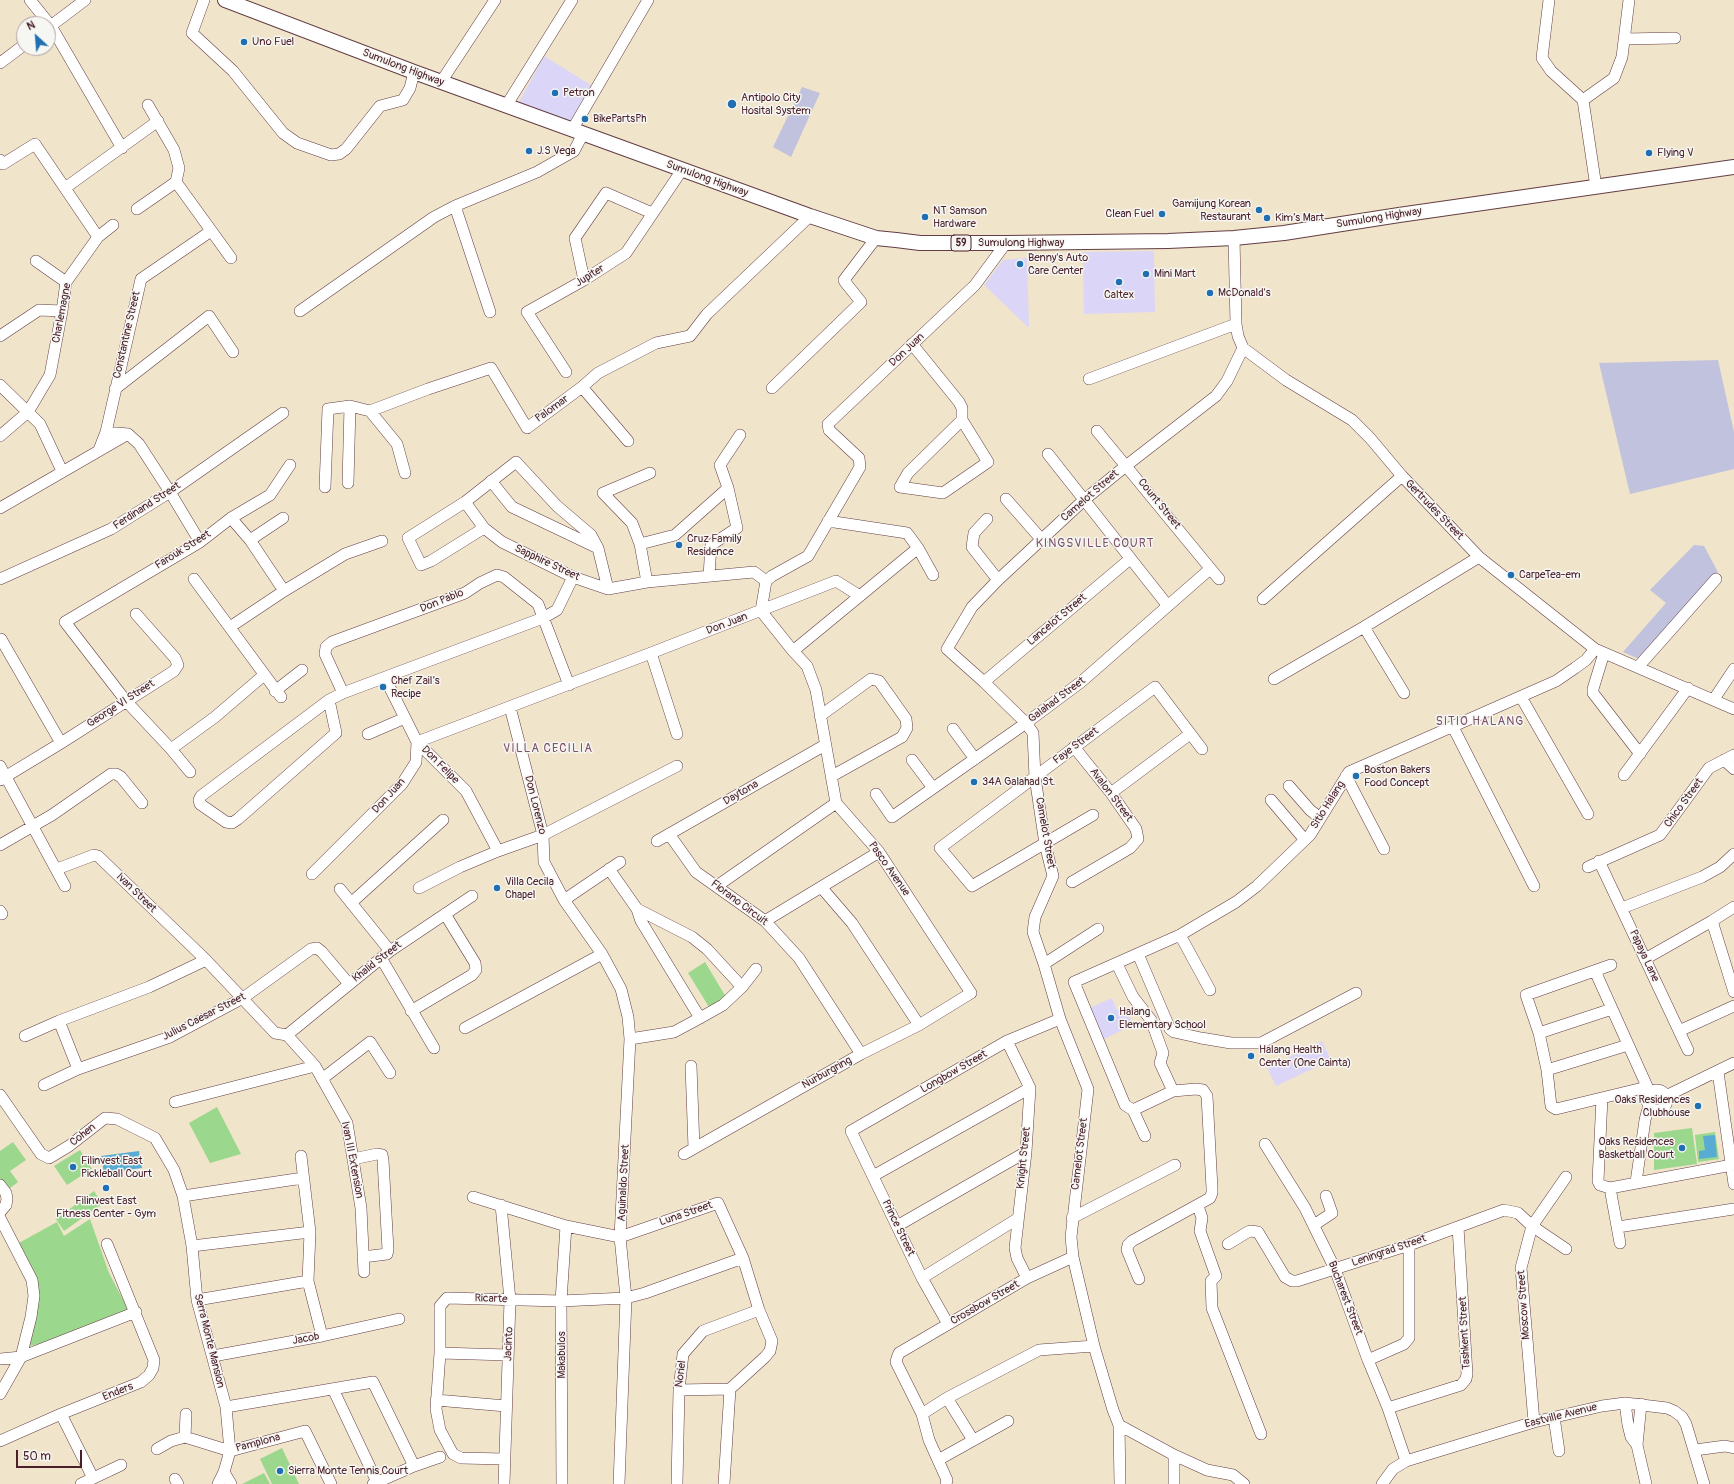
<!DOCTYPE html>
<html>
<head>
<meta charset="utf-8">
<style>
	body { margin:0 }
	#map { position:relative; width:1734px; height:1484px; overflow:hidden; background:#f0e4cb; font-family:Pangolin,sans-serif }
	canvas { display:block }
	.north { position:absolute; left:16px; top:16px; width:40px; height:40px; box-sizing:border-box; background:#f6f6f2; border:1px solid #b1a0a2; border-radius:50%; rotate:334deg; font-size:11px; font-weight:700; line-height:16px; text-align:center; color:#4a1f2b }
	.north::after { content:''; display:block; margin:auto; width:14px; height:18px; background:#1f6fb2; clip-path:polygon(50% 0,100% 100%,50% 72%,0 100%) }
	.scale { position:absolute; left:16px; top:1450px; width:66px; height:18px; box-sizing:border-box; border:2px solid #4a1f2b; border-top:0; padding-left:5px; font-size:12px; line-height:14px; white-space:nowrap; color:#4a1f2b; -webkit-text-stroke:3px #f6f6f2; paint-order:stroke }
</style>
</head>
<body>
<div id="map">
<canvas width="1734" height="1484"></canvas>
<div class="north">N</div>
<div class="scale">50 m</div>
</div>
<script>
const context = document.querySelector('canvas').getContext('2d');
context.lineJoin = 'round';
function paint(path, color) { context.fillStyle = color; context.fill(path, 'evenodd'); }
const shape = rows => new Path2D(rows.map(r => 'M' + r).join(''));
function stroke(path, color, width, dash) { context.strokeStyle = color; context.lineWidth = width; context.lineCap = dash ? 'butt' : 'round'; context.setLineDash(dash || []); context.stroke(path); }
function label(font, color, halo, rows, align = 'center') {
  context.font = font + ' Pangolin,sans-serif'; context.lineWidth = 3; context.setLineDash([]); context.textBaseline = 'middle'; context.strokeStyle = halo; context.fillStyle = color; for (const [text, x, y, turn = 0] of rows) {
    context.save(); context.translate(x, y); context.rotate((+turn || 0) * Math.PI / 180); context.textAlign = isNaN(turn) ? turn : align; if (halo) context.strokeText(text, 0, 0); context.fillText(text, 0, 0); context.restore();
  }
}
const built = shape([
	[544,56,591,85,570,122,519,102],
	[1154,251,1155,312,1084,314,1083,252],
	[1027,258,1029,328,984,285,1003,260],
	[1112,998,1117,1010,1126,1007,1133,1025,1100,1041,1087,1009],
	[1322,1041,1331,1060,1276,1086,1267,1068]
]);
const industrial = shape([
	[802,87,820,93,791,157,773,147],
	[1718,360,1734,432,1734,469,1630,494,1599,363],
	[1694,545,1704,546,1718,572,1641,660,1623,652,1666,603,1650,590]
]);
const green = shape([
	[705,962,726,997,709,1007,688,973],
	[217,1107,241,1154,210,1163,189,1123],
	[1692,1128,1697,1164,1654,1170,1654,1133],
	[1715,1132,1719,1159,1698,1162,1695,1135],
	[13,1142,26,1160,10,1171,18,1182,9,1189,0,1184,0,1151],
	[80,1150,92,1169,67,1185,54,1166],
	[94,1191,102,1204,64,1231,56,1219],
	[90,1219,109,1273,129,1311,39,1344,24,1347,38,1296,17,1244,57,1222,64,1236],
	[282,1448,299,1484,272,1484,260,1459],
	[264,1473,270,1484,242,1484]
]);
const water = shape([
	[1715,1135,1717,1157,1699,1159,1699,1151,1705,1150,1703,1136],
	[139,1151,142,1168,104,1173,101,1156]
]);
const minor = shape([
	[30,0,51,26,122,148],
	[204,0,192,33,233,71,283,133,297,143,331,155,339,154,346,149,380,106,403,100,410,88,414,72],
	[1549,0,1542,58,1551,71,1583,100,1596,187],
	[48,28,85,0],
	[1625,39,1675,38],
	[0,63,24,45],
	[441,82,495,0],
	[1583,100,1614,78,1622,57,1629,0],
	[148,105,174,150,179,168,176,182,231,258],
	[506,106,572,0],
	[572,130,648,0],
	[0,160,3,164,35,144,98,237],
	[65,188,158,121],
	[455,206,490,312],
	[137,209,176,182],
	[1234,238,1236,324,1238,336,1243,348,1286,380,1352,420,1370,438,1402,476,1479,557,1595,649,1734,709],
	[36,261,66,282],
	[584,280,575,238,606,193,652,213],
	[300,311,434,217,455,206,537,172,574,151,583,134],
	[0,336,39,310,62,311],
	[912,344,959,402,962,408,962,420,908,473,900,487,943,493,988,462,962,420],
	[566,372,527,312,584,280,626,253,682,170],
	[1089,379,1236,324],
	[0,385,40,424,62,471],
	[582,387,628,441],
	[772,388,861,302,845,282,844,280,876,238],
	[115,389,209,316,233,352],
	[370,411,397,444,405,473],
	[1097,431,1219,579],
	[106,432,128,434,139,444,170,492,200,542],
	[0,436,28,412,50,375,62,311,66,282,98,237,113,225],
	[99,450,106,432,141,279,211,231],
	[1048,454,1168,606],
	[491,481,512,507,598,548],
	[348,483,350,406,370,411,428,389,491,368,527,428,582,387,598,373,656,343,690,336,707,314,810,216],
	[325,487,328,409,350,406],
	[1006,499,1042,540],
	[465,502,484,528,502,542,573,577,608,589,647,582,754,572,766,581],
	[0,508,128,434],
	[231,518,250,540,284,591],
	[987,519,974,533,972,547,998,580],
	[828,521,907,533,918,548,933,575],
	[484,528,431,561,421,565,408,538,465,502,516,462,557,506,591,535,598,548,608,589],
	[250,540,283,518],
	[640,544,675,535,728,488],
	[709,576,711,545,737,528,728,488,720,465,740,435],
	[0,579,111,529,170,492,283,413],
	[194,579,281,697],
	[647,582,640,544,632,523,603,493,650,473],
	[1263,599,1402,476],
	[761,611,766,581,772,576,808,556,860,467,859,458,829,430,828,424,975,285,1006,243],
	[230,627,284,591,345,554,382,541],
	[1364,627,1404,693],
	[1,639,61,743],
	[793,651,918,548],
	[651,653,677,734],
	[1604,653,1593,689,1593,693,1640,754],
	[1638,667,1716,579],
	[385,678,417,742,466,791,498,851],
	[1274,679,1364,627,1479,557],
	[984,682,1130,559],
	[275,691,302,670],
	[343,693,325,654,326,647,332,642,465,593,480,583,497,575,504,577,538,604,569,685],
	[1521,697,1588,814],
	[1714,699,1734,669],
	[329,700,336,733,238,819,232,823,226,822,200,804,199,800,201,796,329,700,343,693,543,618,557,610,573,577],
	[510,707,543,835,544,862,564,900,602,954,621,989,628,1017,630,1039,620,1237,626,1298,619,1484],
	[820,716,871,679,879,681,906,719,907,728,902,737,832,776],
	[1453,727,1534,886],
	[953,729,975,759],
	[368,734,405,718],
	[417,742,651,653,836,581,860,596],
	[171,749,215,717,264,675],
	[912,760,933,788],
	[1724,760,1734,769],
	[0,766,65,886],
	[190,772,171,749,126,701,65,622,200,542,231,518,270,495,290,465],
	[1624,775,1688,688],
	[1346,776,1384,849],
	[0,780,61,743,174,671,178,665,175,658,136,614],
	[1289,786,1310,810,1320,818],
	[1111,793,1190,734],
	[876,794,892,817,1026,723,1081,682,1210,569],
	[1271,800,1305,840],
	[1093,815,972,886,940,848,1155,687,1202,749],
	[669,834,696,872,765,921,799,958,861,1054],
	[657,841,825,745],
	[0,845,52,815,111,774,116,774,121,777,142,803],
	[1599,861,1688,1050],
	[1588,867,1660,835,1709,768,1734,755],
	[57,869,94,855,98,856,206,960,275,1033,287,1035,315,1066,347,1123,361,1208,364,1272],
	[609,869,637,909,641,921,700,1018],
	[312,874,402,784,416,762,417,742],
	[1072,882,1130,848,1138,839,1136,829,1111,793,1074,747],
	[717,886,836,803],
	[821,887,852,923,919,1025],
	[419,888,460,867,498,851,543,835,677,766],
	[340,889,390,951],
	[564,900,620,862],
	[351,903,443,820],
	[1622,908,1702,877,1720,867,1734,854],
	[637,909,692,937,707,949,742,987],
	[0,911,2,914],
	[765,921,879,852],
	[1712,921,1734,992],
	[1180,935,1210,990],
	[1138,954,1170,1029,1174,1032,1201,1038,1231,1043,1261,1043,1356,993],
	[381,958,434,1048],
	[1645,959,1712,921,1734,907],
	[1044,964,1098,929],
	[1117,964,1133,997,1151,1020,1163,1053,1160,1063,1173,1091],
	[1611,965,1526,995,1539,1033,1547,1070,1551,1106,1556,1109,1647,1087],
	[1595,971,1650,1093],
	[411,1011,472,975,476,970,475,963,445,914],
	[59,1021,78,1069],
	[465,1028,602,954],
	[1679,1031,1734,1006],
	[1539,1033,1612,1009],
	[287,1035,390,951,472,896],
	[25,1036,59,1021,149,987,206,960],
	[630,1039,674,1032,700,1018,723,1005,742,987,756,969],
	[1007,1041,1030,1088,1026,1152,1015,1248,1017,1258,1027,1278],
	[691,1066,694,1148],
	[1547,1070,1628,1045],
	[1718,1072,1734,1184],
	[322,1079,370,1042,390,1073],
	[44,1085,78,1069,170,1037,243,998,311,949,317,948,322,952,349,984],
	'1647 1100a10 10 0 1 1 20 0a10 10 0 1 1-20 0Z',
	[0,1095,41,1154,49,1158,69,1146,105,1118,117,1119,155,1138,174,1170,183,1196,192,1246,197,1300,226,1407,230,1451,224,1472,218,1484],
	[1666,1096,1734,1063],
	[1602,1098,1598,1181,1600,1185,1610,1188,1732,1165],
	[175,1102,315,1066],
	[1133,1110,1125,1105,1074,982,1180,935,1236,902,1257,886,1310,835,1349,772,1556,681,1575,668,1586,660,1595,649],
	[1133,1110,1173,1091,1196,1089,1203,1090,1207,1096,1212,1188,1212,1193,1210,1198,1132,1241,1128,1245,1127,1250,1139,1279],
	[1133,1110,1145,1136],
	[1265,1144,1305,1208,1335,1269,1368,1360,1388,1408,1406,1461],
	[684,1154,861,1054,919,1025,971,993,879,852,836,803,816,690,807,666,793,651,761,611],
	[301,1156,310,1232,308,1281,322,1336],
	[353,1159,377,1154,382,1155,383,1160,388,1250,387,1254,363,1257],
	[873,1176,1030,1088],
	[1636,1182,1645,1120,1647,1112,1651,1108],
	[0,1185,6,1193,7,1199,6,1205,0,1212],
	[1610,1188,1620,1243],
	[183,1196,303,1178],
	[473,1197,566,1226,620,1237,718,1203,743,1258,759,1310,772,1341,770,1351,765,1357,730,1389],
	[501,1205,510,1300,504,1484],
	[1198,1206,1202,1218,1200,1231,1216,1276,1211,1281,1212,1308,1261,1434],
	[0,1218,32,1280,34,1296,31,1317,21,1357,0,1394],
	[1072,1218,1175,1165],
	[1314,1225,1332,1213,1326,1196],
	[897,1226,1026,1152],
	[1618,1227,1734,1209],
	[1228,1244,1246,1233,1250,1231,1258,1232,1285,1277,1292,1281,1297,1281,1409,1245,1504,1210,1518,1213,1532,1226,1566,1249],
	[192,1246,310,1232],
	[922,1278,1017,1219],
	[197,1300,308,1281],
	[948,1324,922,1278,851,1131,1007,1041,1060,1019],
	[440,1353,508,1355],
	[213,1356,322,1336,399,1319],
	[0,1359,21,1357,136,1312],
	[1368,1360,1404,1344,1409,1338,1409,1245],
	[333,1389,377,1482],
	[679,1390,730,1389],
	[947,1398,973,1440],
	[436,1400,506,1406],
	[1625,1403,1628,1425,1631,1437,1637,1445,1646,1484],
	[226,1407,373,1382,414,1466],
	[1388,1408,1461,1385,1466,1379,1467,1374,1458,1227],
	[61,1414,93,1478],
	[922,1414,947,1398,1039,1350,1094,1346],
	[1554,1417,1559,1451],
	[1008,1421,938,1460,929,1440,922,1414,896,1362,897,1358,899,1353,1027,1278,1073,1257],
	[1534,1422,1521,1268,1532,1226,1566,1177],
	[1119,1425,1174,1455,1207,1470,1233,1475,1244,1484],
	[185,1437,186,1414],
	[0,1441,61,1414,141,1382,149,1375,153,1368,154,1360,107,1244],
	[1637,1445,1641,1404],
	[157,1449,171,1441,185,1437,230,1451,305,1431,331,1484],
	[1695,1450,1725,1446,1734,1448],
	[1174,1455,1174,1484],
	[504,1459,461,1458,453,1454,440,1430,436,1409,440,1353,440,1306,447,1298,561,1301,626,1298,645,1293,743,1258],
	[938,1460,947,1480,946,1484],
	[224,1472,231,1484],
	[175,1479,178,1484],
	[81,1484,121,1465],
	[373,1484,414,1466,440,1457],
	[562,1484,561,1301,566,1226],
	[677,1484,679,1390,683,1354,703,1331,759,1310],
	[724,1484,730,1389],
	[1120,1484,1119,1425,1113,1410,1094,1346,1073,1257,1071,1237,1088,1089,1060,1019,1044,964,1033,932,1035,917,1053,876,1045,844,1035,777,1033,733,1026,723,984,682,947,649,972,607,998,580,1084,500,1127,465,1216,396,1227,381,1243,348],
	[1382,1484,1393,1469,1406,1461,1534,1422,1602,1406,1625,1403,1667,1408,1674,1411,1682,1417,1686,1424,1704,1484]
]);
const major = shape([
	[225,0,414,72,810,216,876,238,896,240,920,243,1006,243,1168,241,1234,238,1284,233,1399,215,1734,167]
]);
const markers = [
	[244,42,4,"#1f6fb2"],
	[555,93,4,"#1f6fb2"],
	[732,104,5,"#1f6fb2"],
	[585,119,4,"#1f6fb2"],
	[529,151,4,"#1f6fb2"],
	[1649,153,4,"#1f6fb2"],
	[1259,210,4,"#1f6fb2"],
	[1162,214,4,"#1f6fb2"],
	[925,217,4,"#1f6fb2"],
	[1267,218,4,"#1f6fb2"],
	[1020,264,4,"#1f6fb2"],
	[1146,274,4,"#1f6fb2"],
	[1119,282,4,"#1f6fb2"],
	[1210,293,4,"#1f6fb2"],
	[679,545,4,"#1f6fb2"],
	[1511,575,4,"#1f6fb2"],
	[383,687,4,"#1f6fb2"],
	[1356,776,4,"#1f6fb2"],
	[974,782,4,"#1f6fb2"],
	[497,888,4,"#1f6fb2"],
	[1111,1018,4,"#1f6fb2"],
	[1251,1056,4,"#1f6fb2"],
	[1698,1106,4,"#1f6fb2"],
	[1682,1148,4,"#1f6fb2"],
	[73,1167,4,"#1f6fb2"],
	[106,1188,4,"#1f6fb2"],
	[280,1471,4,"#1f6fb2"]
];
const shields = [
	[961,243,20]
];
const shieldNames = [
	["59",961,243]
];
const poiNames = [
	["Uno Fuel",252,42],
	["Petron",563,93],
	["Antipolo City",741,98],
	["Hosital System",741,111],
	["BikePartsPh",593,119],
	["J.S Vega",537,151],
	["Flying V",1657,153],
	["Gamijung Korean",1251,204,"right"],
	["Restaurant",1251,217,"right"],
	["NT Samson",933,211],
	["Hardware",933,224],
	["Clean Fuel",1154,214,"right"],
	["Kim’s Mart",1275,218],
	["Benny's Auto",1028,258],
	["Care Center",1028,271],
	["Mini Mart",1154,274],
	["McDonald's",1218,293],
	["Caltex",1119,295,"center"],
	["Cruz Family",687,539],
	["Residence",687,552],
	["CarpeTea-em",1519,575],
	["Chef Zail’s",391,681],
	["Recipe",391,694],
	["Boston Bakers",1364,770],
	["Food Concept",1364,783],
	["34A Galahad St.",982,782],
	["Villa Cecila",505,882],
	["Chapel",505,895],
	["Halang",1119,1012],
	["Elementary School",1119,1025],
	["Halang Health",1259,1050],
	["Center (One Cainta)",1259,1063],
	["Oaks Residences",1690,1100,"right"],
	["Clubhouse",1690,1113,"right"],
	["Oaks Residences",1674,1142,"right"],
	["Basketball Court",1674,1155,"right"],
	["Filinvest East",81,1161],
	["Pickleball Court",81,1174],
	["Filinvest East",106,1201,"center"],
	["Fitness Center - Gym",106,1214,"center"],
	["Sierra Monte Tennis Court",288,1471]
];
const streetNames = [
	["Sumulong Highway",403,68,21],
	["Sumulong Highway",707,179,20],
	["Sumulong Highway",1379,218,-9],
	["Sumulong Highway",1021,243],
	["Jupiter",590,276,-32],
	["Charlemagne",62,313,-79],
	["Constantine Street",127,335,-77],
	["Don Juan",907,350,-43],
	["Palomar",552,409,-36],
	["Camelot Street",1090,496,-41],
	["Count Street",1159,504,51],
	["Ferdinand Street",147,506,-33],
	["Gertrudes Street",1434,510,46],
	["Farouk Street",183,550,-32],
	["Sapphire Street",547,563,25],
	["Don Pablo",442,601,-22],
	["Lancelot Street",1057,620,-40],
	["Don Juan",727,624,-21],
	["Galahad Street",1057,700,-37],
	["George VI Street",121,704,-33],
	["Faye Street",1076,746,-37],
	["Don Felipe",440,765,45],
	["Daytona",741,793,-30],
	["Avalon Street",1111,795,53],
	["Don Juan",389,796,-48],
	["Chico Street",1684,803,-54],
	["Don Lorenzo",535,805,76],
	["Sitio Halang",1328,805,-58],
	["Camelot Street",1045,833,80],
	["Pasco Avenue",889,869,55],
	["Ivan Street",136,893,44],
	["Fiorano Circuit",739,903,37],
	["Papaya Lane",1644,956,65],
	["Khalid Street",377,962,-38],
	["Julius Caesar Street",204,1017,-27],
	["Longbow Street",954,1072,-30],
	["Nurburgring",827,1073,-29],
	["Cohen",83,1135,-38],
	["Camelot Street",1080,1154,-83],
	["Knight Street",1024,1158,-84],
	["Ivan III Extension",352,1160,79],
	["Aguinaldo Street",624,1183,-87],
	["Luna Street",686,1214,-19],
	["Prince Street",898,1228,64],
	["Leningrad Street",1389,1251,-19],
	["Bucharest Street",1345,1298,69],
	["Ricarte",491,1299,2],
	["Crossbow Street",985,1303,-30],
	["Moscow Street",1524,1305,-94],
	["Tashkent Street",1465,1333,-93],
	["Jacob",306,1339,-10],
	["Serra Monte Mansion",209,1341,76],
	["Jacinto",509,1344,-88],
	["Makabulos",562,1355,-90],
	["Noriel",681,1374,-83],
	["Enders",118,1392,-22],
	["Eastville Avenue",1561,1416,-14],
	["Pamplona",258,1443,-15]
];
const neighbourhoodNames = [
	["KINGSVILLE COURT",1095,544],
	["SITIO HALANG",1480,722],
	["VILLA CECILIA",548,749]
];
paint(built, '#dbd6f7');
paint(industrial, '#c1c2dd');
paint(green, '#9bd88d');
paint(water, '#58acd4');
stroke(minor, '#633d43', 12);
stroke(major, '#633d43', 16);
stroke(minor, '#fff', 11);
stroke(major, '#fff', 14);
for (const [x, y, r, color] of markers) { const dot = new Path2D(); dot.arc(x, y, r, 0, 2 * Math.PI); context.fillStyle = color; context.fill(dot); stroke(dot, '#f6f6f2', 1.5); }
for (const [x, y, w] of shields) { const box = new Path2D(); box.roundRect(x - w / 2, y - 8, w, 16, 3); context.fillStyle = '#f6f6f2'; context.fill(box); stroke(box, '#4a1f2b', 1); }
label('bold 10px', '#4a1f2b', null, shieldNames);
label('11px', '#4a1f2b', '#f6f6f2', poiNames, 'left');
label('11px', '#4a1f2b', '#f6f6f2', streetNames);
context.letterSpacing = '1px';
label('12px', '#7c5169', '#f6f6f2', neighbourhoodNames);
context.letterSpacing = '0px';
</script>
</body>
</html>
